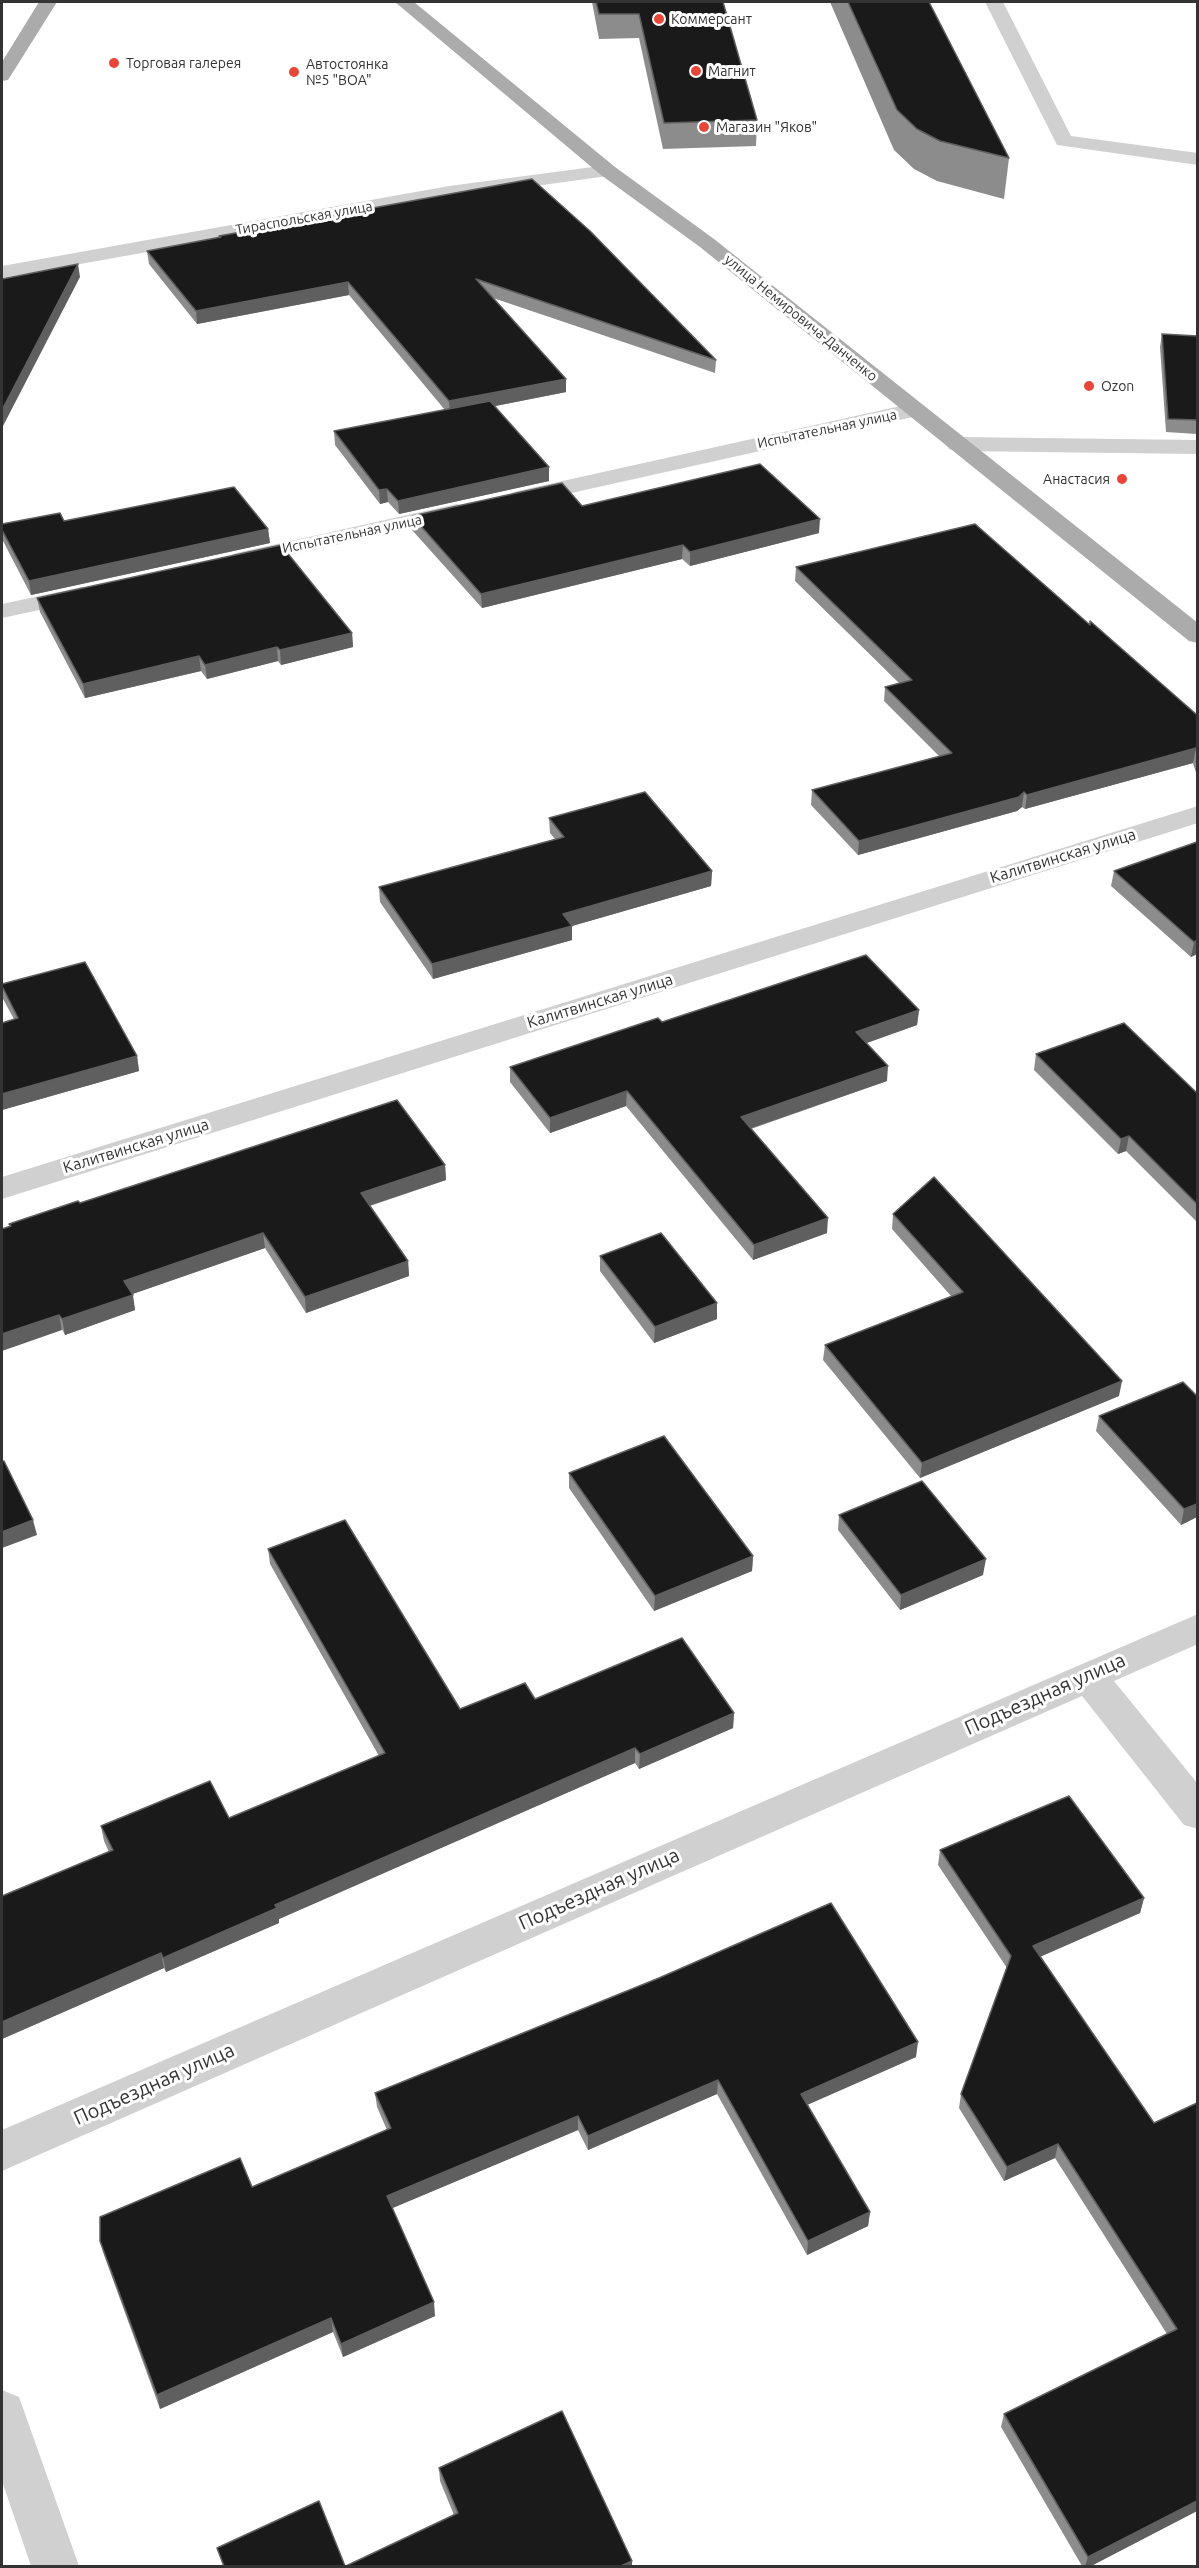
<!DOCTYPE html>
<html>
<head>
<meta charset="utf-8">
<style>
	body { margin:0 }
	#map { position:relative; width:1199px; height:2568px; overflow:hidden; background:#fff; font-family:Ubuntu,sans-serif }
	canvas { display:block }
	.frame { position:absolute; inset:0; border:3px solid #333; pointer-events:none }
</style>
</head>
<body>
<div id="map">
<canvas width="1199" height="2568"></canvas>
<div class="frame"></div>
</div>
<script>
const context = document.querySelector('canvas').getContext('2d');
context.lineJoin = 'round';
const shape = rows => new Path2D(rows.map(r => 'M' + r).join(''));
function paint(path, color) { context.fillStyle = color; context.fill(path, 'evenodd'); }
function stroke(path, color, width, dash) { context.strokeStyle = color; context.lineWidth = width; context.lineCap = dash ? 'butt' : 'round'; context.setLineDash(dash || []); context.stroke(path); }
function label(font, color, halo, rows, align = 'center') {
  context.font = font + ' Ubuntu,sans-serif'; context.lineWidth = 6; context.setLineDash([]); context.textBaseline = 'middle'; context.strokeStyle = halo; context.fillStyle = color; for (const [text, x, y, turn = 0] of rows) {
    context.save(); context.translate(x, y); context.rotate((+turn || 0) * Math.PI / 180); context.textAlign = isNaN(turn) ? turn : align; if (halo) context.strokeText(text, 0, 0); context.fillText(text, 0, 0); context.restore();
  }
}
const service = shape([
	[985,2,1003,2,1071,136,1198,153,1198,165,1057,145,985,2]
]);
const minor = shape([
	[608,165,615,167,618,171,615,175,449,198,2,278,2,266,449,186,608,165],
	[914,403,922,405,925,410,922,415,522,504,514,502,510,497,514,492,522,490,914,403],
	[957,437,1198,440,1198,454,957,451,949,449,946,444,949,439,957,437],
	[457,504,465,506,469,511,465,516,241,566,233,564,229,559,233,554,241,552,457,504],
	[82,587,91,589,94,594,91,599,2,618,2,604,82,587],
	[1198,806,1198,823,2,1199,2,1177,1198,806],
	[1198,1614,1198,1644,1114,1681,1198,1784,1198,1829,1184,1825,1082,1696,2,2171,2,2130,1198,1614],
	[2,2390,19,2397,79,2566,31,2566,2,2481,2,2390]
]);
const primary = shape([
	[39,2,57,2,8,80,2,81,2,62,39,2],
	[395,2,414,2,615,167,714,239,1198,623,1198,643,1189,641,700,247,601,175,395,2]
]);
const wall = shape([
	[592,2,723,2,757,120,756,146,663,149,639,38,599,39],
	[830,2,929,2,1009,158,1004,199,937,181,914,169,894,150],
	[532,179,716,360,715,373,493,298,566,392,495,406,549,481,399,514,388,502,380,504,335,445,334,431,445,410,349,295,197,324,149,264,147,251,219,238,219,236],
	[1162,334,1197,336,1197,434,1166,432,1160,347],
	[582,506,819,533,690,566,682,559,482,608,412,530,412,516],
	[2,524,268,529,270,543,31,595,2,539],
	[796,567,1090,625,1090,621,1197,715,1197,776,1193,763,1025,809,1022,807,1017,811,858,855,811,805,812,790,939,756,884,701,885,687,899,683,795,581],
	[37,598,352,633,353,647,281,665,278,661,207,679,201,671,85,698,40,612],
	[549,818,712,871,711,886,572,926,572,940,433,979,380,902,379,887,555,839,550,833],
	[1197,842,1197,954,1191,957,1111,886,1114,871],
	[2,986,137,1056,139,1071,2,1110,2,1023,14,1019,3,999],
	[919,1010,917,1025,867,1043,887,1081,751,1129,827,1233,753,1260,626,1106,550,1133,510,1082,510,1067,662,1022],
	[1036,1054,1197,1093,1197,1222,1126,1151,1118,1154,1034,1070],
	[445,1165,446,1180,370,1206,408,1261,409,1276,306,1313,265,1248,132,1294,135,1310,65,1335,9,1224,80,1203],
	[893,1214,1119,1396,920,1478,823,1360,825,1345,951,1296,892,1229],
	[600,1256,717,1303,717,1319,654,1343,600,1271],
	[1197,1396,1197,1517,1181,1525,1096,1431,1099,1416],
	[569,1473,753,1556,752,1571,654,1611,569,1488],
	[839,1515,983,1575,900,1610,838,1530],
	[268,1549,460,1709,535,1699,734,1713,733,1728,639,1769,635,1763,279,1919,279,1923,166,1972,164,1968,2,2039,2,1896,109,1852,104,1841,101,1826,229,1818,379,1756,270,1564],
	[940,1850,1144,1898,1140,1913,1040,1957,1154,2123,1197,2511,1091,2566,1082,2566,1001,2427,1004,2414,1167,2334,1055,2158,1004,2181,959,2108,961,2094,1007,1968,938,1865],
	[916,2057,807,2105,870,2212,868,2226,807,2255,717,2094,588,2150,578,2130,392,2208,435,2316,343,2357,333,2332,160,2409,104,2255,100,2241,252,2187,387,2130,377,2107,375,2093],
	[439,2468,632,2566,454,2515,440,2481],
	[217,2548,345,2566,223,2566]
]);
const shadedWall = shape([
	[78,264,80,277,2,428,2,410],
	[348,282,349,295,197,324,196,311],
	[566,379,566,392,450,415,449,401],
	[549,467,549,481,399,514,398,501],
	[387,489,388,502,380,504,379,490],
	[820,519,819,533,690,566,690,552],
	[268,529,270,543,31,595,29,581],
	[683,545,682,559,482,608,481,594],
	[352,633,353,647,281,665,280,650],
	[277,647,278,661,207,679,205,665],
	[199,656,201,671,85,698,83,684],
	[1196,748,1193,763,1025,809,1027,795],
	[1024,792,1022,807,1017,811,858,855,859,841],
	[712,871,711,886,572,926,572,940,433,979,432,964,563,914],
	[1197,940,1197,954,1191,957,1194,942],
	[919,1010,917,1025,855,1047,856,1032],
	[137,1056,139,1071,2,1110,2,1094],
	[888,1066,887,1081,740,1132,741,1117],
	[627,1091,626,1106,550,1133,550,1118],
	[1129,1136,1126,1151,1118,1154,1121,1139],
	[445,1165,446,1180,362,1208,361,1193],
	[828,1218,827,1233,753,1260,754,1245],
	[263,1233,265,1248,127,1296,124,1281],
	[408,1261,409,1276,306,1313,305,1297],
	[133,1295,135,1310,65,1335,62,1319],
	[717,1303,717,1319,654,1343,655,1327],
	[59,1315,62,1330,2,1351,2,1334],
	[1122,1381,1119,1396,920,1478,922,1463],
	[1197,1504,1197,1517,1181,1525,1184,1509],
	[33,1520,37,1535,2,1548,2,1532],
	[753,1556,752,1571,654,1611,655,1596],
	[986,1559,983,1575,900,1610,901,1595],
	[734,1713,733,1728,639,1769,640,1754],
	[635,1748,635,1763,279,1919,279,1923,166,1972,163,1958,275,1905],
	[1144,1898,1140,1913,1030,1961,1033,1946],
	[161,1953,164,1968,2,2039,2,2022],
	[918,2042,916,2057,800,2108,801,2094],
	[718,2080,717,2094,588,2150,588,2136],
	[578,2116,578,2130,388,2210,387,2196],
	[1058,2144,1055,2158,1004,2181,1007,2167],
	[870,2212,868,2226,807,2255,808,2241],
	[434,2302,435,2316,343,2357,341,2344],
	[331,2318,333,2332,160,2409,157,2395],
	[1197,2501,1197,2511,1091,2566,1085,2566,1088,2557],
	[632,2561,632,2566,621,2566]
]);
const building = shape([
	[596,2,723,2,757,120,664,123,639,14,599,14,596,2],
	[848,2,929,2,1009,158,940,141,917,129,897,110,848,2],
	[532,179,590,231,716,360,476,279,566,379,449,401,348,282,196,311,147,251,221,237,219,236,532,179],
	[78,264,2,410,2,279,78,264],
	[1162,334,1197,336,1197,420,1168,419,1162,334],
	[490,401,549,467,398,501,387,489,379,490,334,431,490,401],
	[760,464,820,519,690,552,683,545,481,594,412,516,562,483,582,506,760,464],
	[234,487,268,529,29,581,2,530,2,524,60,513,64,521,234,487],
	[975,524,1090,625,1090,621,1197,715,1197,753,1196,748,1027,795,1024,792,1019,797,859,841,812,790,952,753,885,687,912,680,796,567,975,524],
	[281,545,352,633,280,650,277,647,205,665,199,656,83,684,37,598,281,545],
	[645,792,712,871,563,914,572,926,432,964,379,887,564,837,549,818,645,792],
	[1197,842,1197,940,1194,942,1114,871,1197,842],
	[866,955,919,1010,856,1032,888,1066,741,1117,828,1218,754,1245,627,1091,550,1118,510,1067,658,1018,662,1022,866,955],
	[85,962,137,1056,2,1094,2,1023,18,1018,2,986,2,984,85,962],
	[1124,1023,1197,1093,1197,1204,1129,1136,1121,1139,1036,1054,1124,1023],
	[397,1100,445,1165,361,1193,408,1261,305,1297,263,1233,124,1281,133,1295,62,1319,59,1315,2,1334,2,1229,11,1226,9,1224,78,1201,80,1203,397,1100],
	[934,1177,1122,1381,922,1463,825,1345,963,1292,893,1214,934,1177],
	[661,1233,717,1303,655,1327,600,1256,661,1233],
	[1183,1382,1197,1396,1197,1504,1184,1509,1099,1416,1183,1382],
	[664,1436,753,1556,655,1596,569,1473,664,1436],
	[2,1461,4,1461,33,1520,2,1532,2,1461],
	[922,1481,986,1559,901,1595,839,1515,922,1481],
	[345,1520,460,1709,525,1683,535,1699,682,1638,734,1713,640,1754,635,1748,275,1905,277,1908,163,1958,161,1953,2,2022,2,1896,113,1850,101,1826,210,1781,229,1818,385,1753,268,1549,345,1520],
	[1069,1796,1144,1898,1033,1946,1154,2123,1197,2103,1197,2501,1088,2557,1004,2414,1177,2329,1058,2144,1007,2167,961,2094,1011,1956,940,1850,1069,1796],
	[831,1903,918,2042,801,2094,870,2212,808,2241,718,2080,588,2136,578,2116,387,2196,434,2302,341,2344,331,2318,157,2395,100,2241,100,2217,240,2158,252,2187,391,2128,375,2093,659,1978,831,1903],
	[562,2411,632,2561,621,2566,346,2566,458,2513,439,2468,562,2411],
	[319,2501,345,2566,224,2566,217,2548,319,2501]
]);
const markers = [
	[659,19,6,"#e64739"],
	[114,63,6,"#e64739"],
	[696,71,6,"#e64739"],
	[294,72,6,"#e64739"],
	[704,127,6,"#e64739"],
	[1089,386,6,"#e64739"],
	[1122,479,6,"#e64739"]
];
const farPoinames = [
	["Коммерсант",671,19],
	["Торговая галерея",126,63],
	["Автостоянка",306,64],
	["№5 \"ВОА\"",306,80],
	["Магнит",708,71],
	["Магазин \"Яков\"",716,127],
	["Ozon",1101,386],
	["Анастасия",1110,479,"right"]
];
const farStreetnames = [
	["Тираспольская улица",304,218,-10],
	["улица Немировича-Данченко",801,318,39],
	["Испытательная улица",827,429,-12],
	["Испытательная улица",352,534,-12]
];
const streetNames = [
	["Калитвинская улица",1063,856,-17],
	["Калитвинская улица",600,1001,-17],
	["Калитвинская улица",136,1146,-17]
];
const nearStreetnames = [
	["Подъездная улица",1045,1694,-24],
	["Подъездная улица",599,1889,-24],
	["Подъездная улица",154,2084,-24]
];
paint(service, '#d0d0d0');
paint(minor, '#d0d0d0');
paint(primary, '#ababab');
paint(wall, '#8c8c8c');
paint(shadedWall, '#5f5f5f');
paint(building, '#1a1a1a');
stroke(building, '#5f5f5f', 1.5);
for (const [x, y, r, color] of markers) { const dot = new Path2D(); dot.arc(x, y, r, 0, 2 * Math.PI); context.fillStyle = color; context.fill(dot); stroke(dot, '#fff', 2); }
label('14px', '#333', '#fff', farPoinames, 'left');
label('14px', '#333', '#fff', farStreetnames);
label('16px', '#333', '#fff', streetNames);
label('20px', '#333', '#fff', nearStreetnames);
</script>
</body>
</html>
